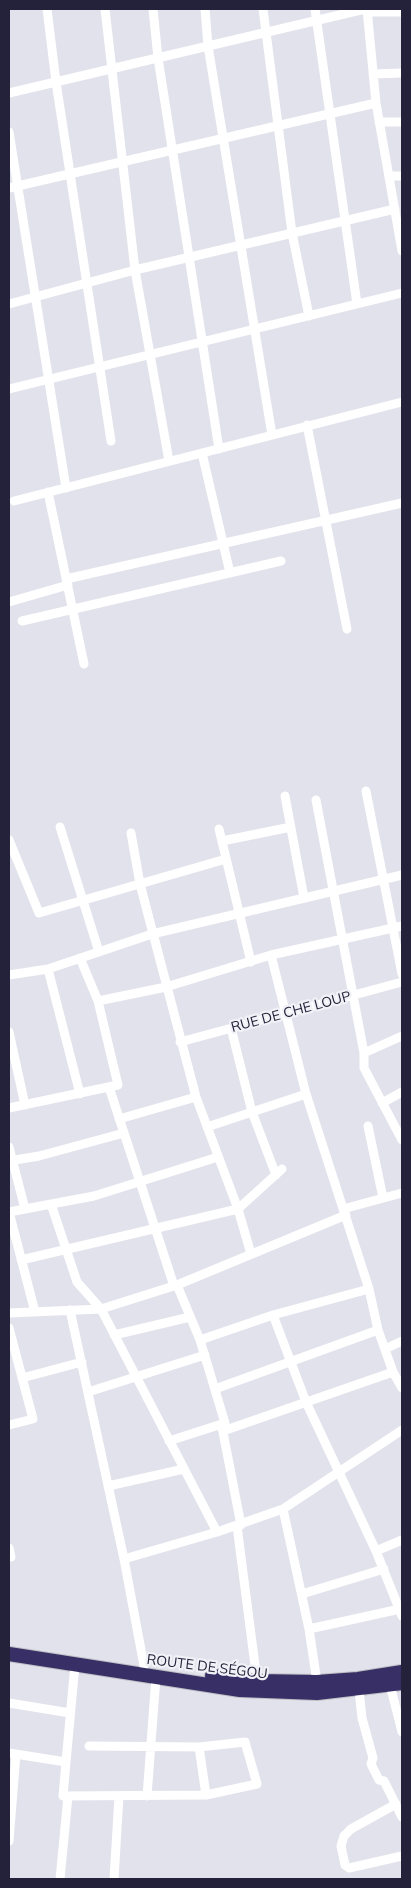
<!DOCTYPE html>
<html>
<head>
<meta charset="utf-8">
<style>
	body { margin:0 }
	#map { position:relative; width:411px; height:1888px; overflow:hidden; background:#e1e2eb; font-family:Mulish,sans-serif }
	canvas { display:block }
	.frame { position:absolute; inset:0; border:10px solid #24223a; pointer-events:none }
</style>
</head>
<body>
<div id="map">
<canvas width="411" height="1888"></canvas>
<div class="frame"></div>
</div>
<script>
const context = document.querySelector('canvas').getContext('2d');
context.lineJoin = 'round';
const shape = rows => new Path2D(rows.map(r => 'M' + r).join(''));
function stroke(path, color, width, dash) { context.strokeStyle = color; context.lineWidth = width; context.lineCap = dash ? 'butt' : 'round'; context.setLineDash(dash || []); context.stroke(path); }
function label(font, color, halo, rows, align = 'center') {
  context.font = font + ' Mulish,sans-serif'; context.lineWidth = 4.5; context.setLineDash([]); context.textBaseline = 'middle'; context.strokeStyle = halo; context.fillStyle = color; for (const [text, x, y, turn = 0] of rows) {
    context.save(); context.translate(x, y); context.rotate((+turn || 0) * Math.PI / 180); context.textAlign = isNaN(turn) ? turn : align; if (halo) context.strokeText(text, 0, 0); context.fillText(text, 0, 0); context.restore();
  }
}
const minor = shape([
	[47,9,56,82,111,441],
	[105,9,135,270,169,461],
	[153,9,158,58,219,449],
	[205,9,208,46,272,435],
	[263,9,292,233,309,316],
	[315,9,357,304],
	[367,9,376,103,402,251],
	[367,12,402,12],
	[373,74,402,73],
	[9,93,365,9],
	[379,122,402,122],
	[9,132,66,488],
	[389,176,402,176],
	[9,188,376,103],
	[9,304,135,270,395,209],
	[9,389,402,293],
	[307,425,347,629],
	[202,453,230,573],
	[48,492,84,664],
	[14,501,402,402],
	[66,579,402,503],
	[9,602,68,585],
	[22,621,281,561],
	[366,791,402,974],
	[285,796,304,898],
	[316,800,364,1053,364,1068,402,1140],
	[60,827,99,952],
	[219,829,251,962],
	[131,833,140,884,196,1097,238,1209,251,1254],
	[9,840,39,913,226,859],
	[222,841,291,827],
	[271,955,306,1094,369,1289,378,1330,393,1372,402,1388],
	[48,969,80,1094],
	[9,975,48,969,152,934,402,875],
	[98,1001,166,987,271,955,402,926],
	[231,1028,252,1112,276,1175],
	[9,1032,25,1105],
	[180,1042,402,982],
	[364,1053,402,1036],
	[109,1087,174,1286],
	[382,1103,402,1092],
	[9,1108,118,1085,98,1001,80,958],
	[119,1119,196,1097],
	[368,1126,383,1198],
	[207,1127,306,1094],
	[9,1147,25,1209],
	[9,1161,39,1156,124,1133],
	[51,1204,77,1282,101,1309,217,1532],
	[343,1209,402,1193],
	[21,1260,238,1209,282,1169],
	[70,1310,124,1559,144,1666],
	[35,1312,9,1212,94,1196,218,1157],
	[9,1313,101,1309,177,1285,346,1215],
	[273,1315,306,1402,376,1551,402,1616],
	[9,1328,33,1419,9,1425],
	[114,1335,190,1317],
	[200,1340,273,1315,369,1289],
	[385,1349,402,1341],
	[22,1378,82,1362],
	[215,1389,378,1330],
	[88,1392,205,1355],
	[222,1427,241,1525],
	[223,1431,393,1372],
	[169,1441,225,1423,200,1340,177,1285],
	[108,1486,184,1469],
	[283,1509,309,1629,317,1682],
	[237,1526,257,1681],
	[9,1548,11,1557],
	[376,1551,402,1540],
	[124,1559,217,1532,283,1509,402,1430],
	[302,1594,384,1569],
	[309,1629,400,1609],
	[390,1685,402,1732],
	[359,1690,362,1718,373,1758,371,1764,379,1780,384,1781,402,1817],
	[9,1703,70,1713],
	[199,1747,206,1795],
	[9,1753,66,1762,63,1796,206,1795,257,1784,245,1742,199,1747,89,1746],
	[66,1762,75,1664],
	[147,1796,156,1677],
	[396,1804,351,1829,344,1836,341,1846,345,1865,349,1868,402,1856],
	[9,1841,16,1754],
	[60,1879,68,1796],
	[114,1879,119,1796]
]);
const highway = shape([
	[9,1654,240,1690,317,1693,402,1683],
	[212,1676,257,1681,317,1682,358,1679,402,1672]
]);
const streetNames = [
	["RUE DE CHE LOUP",291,1012,-15],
	["ROUTE DE SÉGOU",207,1667,7]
];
stroke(highway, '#bdbdc4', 16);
stroke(minor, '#fff', 9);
stroke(highway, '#372f65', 14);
label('14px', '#24223a', '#f1f2f7', streetNames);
</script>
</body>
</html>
